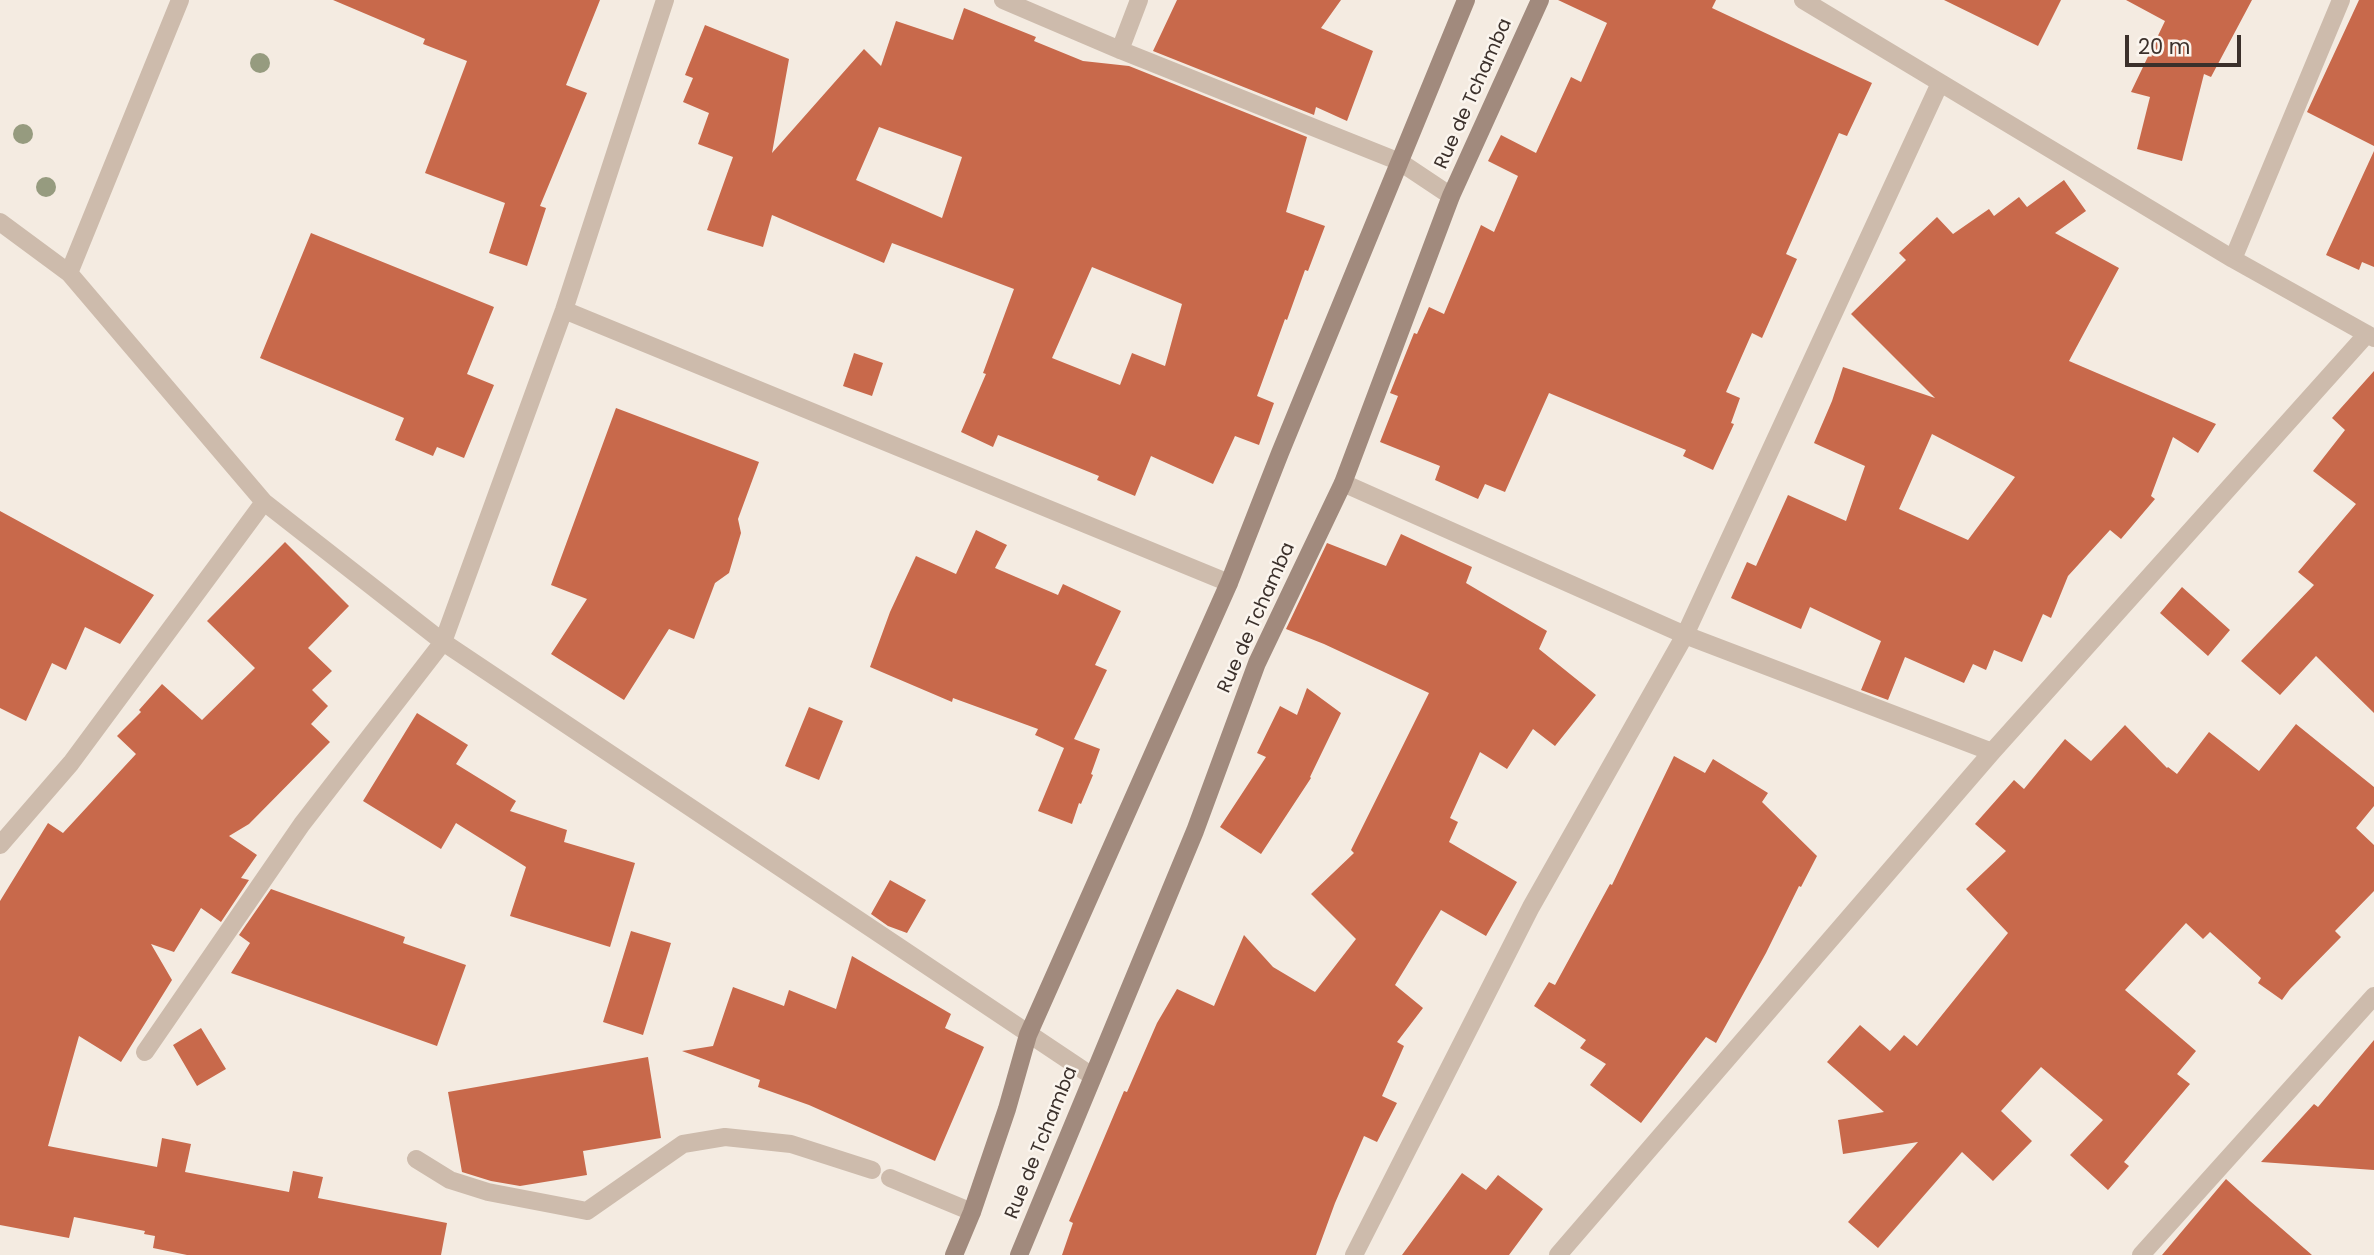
<!DOCTYPE html>
<html>
<head>
<meta charset="utf-8">
<style>
	body { margin:0 }
	#map { position:relative; width:2374px; height:1255px; overflow:hidden; background:#f4ebe1; font-family:Poppins,sans-serif }
	canvas { display:block }
	.scale { position:absolute; left:2125px; top:35px; width:116px; height:32px; box-sizing:border-box; border:4px solid #3b302b; border-top:0; padding-left:9px; font-size:21px; line-height:24px; white-space:nowrap; color:#3b302b; -webkit-text-stroke:5px #fbf5ee; paint-order:stroke }
</style>
</head>
<body>
<div id="map">
<canvas width="2374" height="1255"></canvas>
<div class="scale">20 m</div>
</div>
<script>
const context = document.querySelector('canvas').getContext('2d');
context.lineJoin = 'round';
function paint(path, color) { context.fillStyle = color; context.fill(path, 'evenodd'); }
const shape = rows => new Path2D(rows.map(r => 'M' + r).join(''));
function stroke(path, color, width, dash) { context.strokeStyle = color; context.lineWidth = width; context.lineCap = dash ? 'butt' : 'round'; context.setLineDash(dash || []); context.stroke(path); }
function label(font, color, halo, rows, align = 'center') {
  context.font = font + ' Poppins,sans-serif'; context.lineWidth = 5; context.setLineDash([]); context.textBaseline = 'middle'; context.strokeStyle = halo; context.fillStyle = color; for (const [text, x, y, turn = 0] of rows) {
    context.save(); context.translate(x, y); context.rotate((+turn || 0) * Math.PI / 180); context.textAlign = isNaN(turn) ? turn : align; if (halo) context.strokeText(text, 0, 0); context.fillText(text, 0, 0); context.restore();
  }
}
const building = shape([
	[333,0,600,0,566,85,587,93,540,206,546,208,527,266,489,253,505,203,425,173,467,61,423,44,425,39],
	[1177,0,1341,0,1321,28,1373,51,1347,121,1316,107,1314,115,1153,51],
	[1558,0,1716,0,1712,8,1872,83,1847,136,1839,133,1786,254,1797,259,1762,338,1752,333,1726,392,1740,398,1731,423,1734,424,1713,470,1683,456,1686,450,1549,393,1505,492,1485,484,1478,499,1435,480,1440,466,1380,442,1398,396,1390,393,1414,333,1417,334,1429,307,1444,314,1481,225,1494,232,1518,176,1488,161,1501,135,1536,153,1571,77,1581,82,1607,23],
	[1944,0,2061,0,2038,46],
	[2126,0,2252,0,2211,77,2204,74,2182,161,2137,149,2150,97,2131,92,2165,21],
	[2359,0,2374,0,2374,146,2307,112],
	[964,8,1036,37,1034,41,1083,61,1129,66,1307,137,1286,212,1325,226,1308,271,1305,270,1287,320,1285,319,1257,396,1274,403,1259,445,1235,436,1213,484,1151,456,1135,496,1097,480,1099,476,998,435,993,447,961,432,986,374,983,373,1014,289,892,243,884,263,772,215,763,247,707,230,733,157,698,144,709,113,683,102,693,78,685,75,705,25,789,59,772,153,864,49,881,66,896,21,953,40],
	[879,127,962,157,942,218,856,180],
	[1092,267,1182,304,1165,366,1132,353,1120,385,1052,358],
	[2374,151,2374,267,2362,262,2359,270,2326,255],
	[2064,180,2086,211,2055,233,2119,268,2069,361,2216,424,2198,453,2173,437,2151,496,2155,499,2121,539,2110,530,2068,576,2051,618,2043,614,2022,662,1994,650,1986,670,1973,664,1964,683,1905,657,1888,700,1861,690,1881,641,1810,607,1801,629,1731,598,1747,562,1756,566,1788,495,1846,521,1865,466,1814,443,1832,401,1843,367,1935,398,1851,314,1906,260,1899,253,1937,217,1953,234,1989,209,1994,216,2019,197,2027,207],
	[1932,434,2015,477,1968,540,1899,509],
	[311,233,494,307,467,374,494,385,464,458,437,447,433,456,395,440,404,418,260,358],
	[854,353,883,363,872,396,843,386],
	[2374,371,2374,713,2316,656,2280,695,2241,661,2314,585,2298,572,2356,504,2313,471,2345,430,2332,418],
	[616,408,759,462,738,519,741,533,729,573,715,583,694,639,669,629,624,700,551,654,587,599,551,585],
	[0,511,154,595,120,644,85,627,66,670,52,663,26,721,0,708],
	[976,530,1007,545,995,568,1058,595,1063,584,1121,611,1095,665,1107,670,1074,739,1100,749,1091,774,1093,775,1081,804,1079,803,1072,824,1038,811,1064,748,1035,735,1038,729,953,698,952,702,870,667,890,612,916,556,956,574],
	[1401,534,1472,567,1466,583,1547,631,1539,649,1596,695,1555,746,1533,729,1507,769,1480,752,1450,818,1458,822,1449,842,1517,882,1486,936,1441,910,1395,985,1423,1008,1397,1042,1404,1046,1382,1096,1397,1103,1377,1142,1364,1136,1335,1203,1316,1255,1062,1255,1073,1223,1069,1221,1124,1091,1127,1092,1157,1023,1177,989,1214,1006,1244,935,1273,967,1315,992,1356,939,1311,894,1354,853,1351,850,1429,693,1324,644,1286,629,1327,543,1386,566],
	[285,542,349,606,308,648,332,671,312,690,328,706,311,724,330,742,249,824,229,836,257,855,241,878,249,880,221,922,201,908,174,952,151,944,172,980,121,1062,79,1036,48,1146,157,1167,162,1138,191,1144,185,1172,289,1192,293,1171,323,1177,318,1198,447,1223,441,1255,187,1255,153,1248,155,1236,144,1234,145,1231,74,1217,69,1238,0,1225,0,901,48,823,63,833,136,754,117,736,141,712,139,710,162,684,202,720,255,668,207,621],
	[2182,587,2230,630,2208,656,2160,613],
	[1307,688,1341,713,1310,777,1311,778,1261,854,1220,827,1266,757,1257,753,1280,706,1297,715],
	[809,707,843,721,819,780,785,766],
	[417,713,468,745,456,764,516,801,510,811,567,830,564,842,635,863,610,947,510,916,526,867,456,823,441,849,363,801],
	[2296,724,2374,787,2374,806,2356,828,2374,845,2374,891,2335,931,2341,937,2290,989,2282,1000,2258,983,2261,978,2210,932,2203,939,2186,923,2125,990,2196,1051,2177,1074,2190,1084,2124,1162,2129,1166,2108,1190,2070,1155,2103,1120,2041,1067,2001,1111,2032,1141,1993,1181,1962,1152,1878,1248,1848,1222,1918,1142,1843,1154,1838,1120,1884,1112,1827,1062,1860,1025,1890,1051,1904,1035,1917,1046,2008,933,1966,889,2006,851,1975,824,2014,780,2024,789,2065,739,2091,761,2125,725,2167,768,2168,767,2177,774,2209,732,2259,771],
	[1674,756,1705,773,1713,759,1768,793,1762,802,1817,856,1801,887,1799,886,1766,953,1716,1043,1706,1037,1641,1123,1590,1085,1606,1064,1580,1048,1586,1040,1534,1006,1549,982,1555,985,1610,884,1612,885],
	[890,880,926,900,907,933,888,926,871,914],
	[271,889,405,937,403,943,466,965,437,1046,231,973,250,943,239,935],
	[631,931,671,943,643,1035,603,1022],
	[852,956,951,1014,945,1028,984,1047,935,1161,809,1105,758,1087,760,1080,682,1051,713,1046,733,987,784,1006,789,990,836,1009],
	[201,1028,226,1069,197,1086,173,1045],
	[2374,1040,2374,1170,2261,1162,2314,1104,2318,1107],
	[648,1057,661,1138,583,1151,587,1175,520,1186,491,1181,462,1172,448,1092],
	[1462,1173,1486,1190,1498,1175,1543,1209,1509,1255,1402,1255],
	[2226,1179,2250,1201,2312,1255,2162,1255]
]);
const lane = shape([
	[416,1159,450,1180,488,1192,587,1211,683,1144,725,1137,791,1144,872,1170],
	[890,1178,972,1212]
]);
const street = shape([
	[1003,0,1120,50,1400,162,1451,196],
	[1803,0,2233,259,2374,338],
	[1120,50,1139,0],
	[0,222,69,273,264,502,443,642,1092,1076],
	[2233,259,2341,0],
	[69,273,180,0],
	[564,310,1229,583],
	[1343,483,1685,635,1992,752],
	[0,845,71,763,264,502],
	[145,1052,302,824,443,642,564,310,665,0],
	[1354,1255,1531,907,1685,635,1940,83],
	[1558,1255,1992,752,2367,334],
	[2141,1255,2374,996]
]);
const secondary = shape([
	[954,1255,972,1212,1007,1109,1028,1035,1229,583,1280,453,1466,0],
	[1019,1255,1195,831,1257,663,1343,483,1451,196,1540,0]
]);
const trees = [
	[260,63],
	[23,134],
	[46,187]
];
const streetNames = [
	["Rue de Tchamba",1474,94,-66],
	["Rue de Tchamba",1257,618,-66],
	["Rue de Tchamba",1042,1143,-68]
];
paint(building, '#c8694b');
stroke(lane, '#cdbbac', 18);
stroke(street, '#cdbbac', 18);
stroke(secondary, '#a18a7d', 18);
context.fillStyle = '#969b7f';
for (const [x, y] of trees) { context.beginPath(); context.arc(x, y, 10, 0, 2 * Math.PI); context.fill(); }
label('19px', '#3b302b', '#fbf5ee', streetNames);
</script>
</body>
</html>
